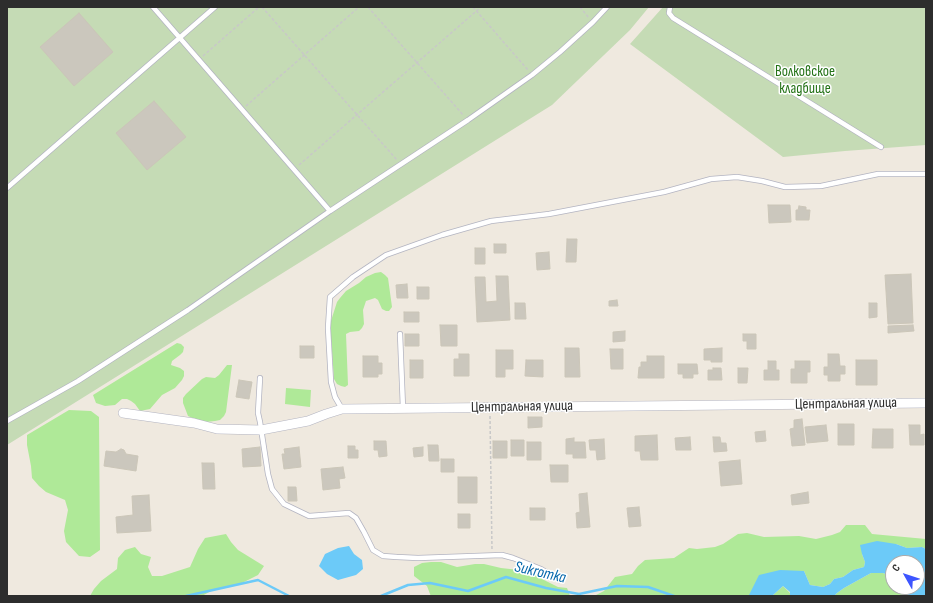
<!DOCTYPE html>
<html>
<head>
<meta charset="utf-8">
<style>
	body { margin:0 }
	#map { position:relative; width:933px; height:603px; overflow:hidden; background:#efe9df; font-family:"Sofia Sans Condensed",sans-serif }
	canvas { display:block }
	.frame { position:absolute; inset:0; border:8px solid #2d2d2d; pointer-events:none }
	.north { position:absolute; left:885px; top:555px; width:40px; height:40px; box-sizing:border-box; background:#fff; border:1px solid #ababab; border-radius:50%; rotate:309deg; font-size:11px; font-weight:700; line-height:16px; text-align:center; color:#2d2d2d }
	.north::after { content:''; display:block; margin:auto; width:14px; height:18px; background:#3d55ff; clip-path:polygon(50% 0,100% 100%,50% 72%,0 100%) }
</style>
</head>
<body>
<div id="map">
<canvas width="933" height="603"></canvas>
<div class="frame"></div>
<div class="north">С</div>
</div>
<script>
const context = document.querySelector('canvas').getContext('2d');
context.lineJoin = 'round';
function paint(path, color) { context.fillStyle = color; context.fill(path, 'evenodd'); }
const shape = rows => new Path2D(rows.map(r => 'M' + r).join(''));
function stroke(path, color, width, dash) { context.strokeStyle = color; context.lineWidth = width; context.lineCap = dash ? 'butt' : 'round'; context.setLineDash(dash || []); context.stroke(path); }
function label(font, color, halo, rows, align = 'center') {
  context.font = font + ' "Sofia Sans Condensed",sans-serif'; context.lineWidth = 3; context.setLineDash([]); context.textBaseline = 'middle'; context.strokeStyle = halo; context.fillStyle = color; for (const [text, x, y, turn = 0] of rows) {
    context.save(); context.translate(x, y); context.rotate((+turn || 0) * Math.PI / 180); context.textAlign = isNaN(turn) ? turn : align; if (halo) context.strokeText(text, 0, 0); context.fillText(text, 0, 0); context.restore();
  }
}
const green = shape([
	[381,272,385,275,388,278,392,307,389,311,386,311,382,309,378,300,375,298,366,301,363,310,364,324,362,328,359,331,350,332,346,334,348,385,345,387,341,386,337,384,334,379,330,324,337,302,340,298,346,291,359,283,366,277,375,273],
	[177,343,181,344,184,347,183,352,180,355,172,361,171,365,180,368,184,371,184,376,182,380,175,388,162,395,150,409,140,411,135,404,131,401,127,399,122,399,115,405,105,406,96,403,93,395],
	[227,365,232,365,226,412,224,416,220,420,215,421,206,422,197,420,188,416,183,403,183,398,186,394,202,379,206,377,215,378,219,375],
	[286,388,311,390,310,407,285,404],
	[69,410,91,411,99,417,100,550,90,557,79,556,66,542,64,531,68,510,65,500,46,492,39,486,32,478,31,466,27,445,27,435],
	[846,525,865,525,872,534,926,539,926,549,922,547,907,548,896,544,862,554,865,562,864,567,853,570,843,577,834,579,830,584,823,587,810,585,804,571,748,596,591,596,596,595,604,591,615,577,632,574,638,566,645,560,674,558,689,548,697,549,715,547,723,544,738,534,747,533,764,537,799,536,816,539,832,535,840,532],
	[226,534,231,542,238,550,264,566,258,575,240,584,211,591,202,596,90,596,94,589,101,581,117,569,118,558,125,550,135,547,141,554,151,557,148,567,152,576,162,576,190,567,198,549,205,538],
	[431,562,441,562,457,567,475,564,484,564,501,568,528,571,536,574,542,579,558,587,567,588,570,596,572,596,431,596,430,594,427,586,414,576,414,567,422,563],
	[871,573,883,573,893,577,893,587,901,587,901,591,910,596,834,596,837,593,844,588],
	[783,586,790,593,790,596,772,596]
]);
const cemetery = shape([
	[7,7,649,7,630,30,552,105,7,445],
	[663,7,926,7,926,145,845,151,783,157,630,44]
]);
const water = shape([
	[877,541,896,544,907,548,922,547,926,549,926,596,910,596,901,591,901,587,917,587,917,563,893,563,893,577,883,573,871,573,844,588,837,593,834,596,790,596,790,592,783,586,772,596,748,596,749,595,759,575,780,570,804,571,810,585,823,587,830,584,834,579,843,577,853,570,864,567,865,562,862,554,860,545],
	[349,546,354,554,362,560,363,569,356,575,338,580,327,574,319,566,325,554,338,548]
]);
const stream = shape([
	[186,596,258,580,289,596],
	[381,596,408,585,430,583,468,591,506,577,546,588,579,594,617,586,648,587,674,596]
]);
const building = shape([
	[79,13,113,52,74,86,40,47,79,13],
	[154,101,186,137,147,170,116,133,154,101],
	[768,205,790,205,791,222,769,223,768,205],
	[799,206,806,207,806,210,810,210,809,220,796,220,796,210,798,210,799,206],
	[567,239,577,239,576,262,566,262,567,239],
	[494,244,506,244,506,253,494,253,494,244],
	[475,248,485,248,485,264,475,264,475,248],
	[549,252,550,269,537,270,536,253,549,252],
	[911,274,913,323,888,324,885,275,911,274],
	[496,276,508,276,510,320,477,322,475,277,485,277,486,302,497,301,496,276],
	[407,284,408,298,397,298,396,285,407,284],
	[417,287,429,287,429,299,417,299,417,287],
	[617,300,618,306,609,306,609,301,617,300],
	[515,303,525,303,526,319,515,319,515,303],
	[869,303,877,303,877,317,869,318,869,303],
	[404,312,419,312,419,322,404,322,404,312],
	[440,325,457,325,457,346,441,346,440,325],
	[913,325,914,331,888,333,888,326,913,325],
	[625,331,625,341,613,342,613,332,625,331],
	[405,334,419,334,419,346,405,346,405,334],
	[743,334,756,334,756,349,747,349,747,341,743,341,743,334],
	[300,346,314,346,314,358,300,358,300,346],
	[565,348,579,348,580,377,565,377,565,348],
	[722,348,722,362,711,362,711,360,704,360,704,349,722,348],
	[610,349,623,349,623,369,611,369,610,349],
	[496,350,513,350,513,369,505,369,505,377,496,377,496,350],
	[459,354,469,354,469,376,454,376,454,359,459,359,459,354],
	[828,354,839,354,840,366,845,366,845,374,840,374,840,381,828,381,828,375,824,375,824,367,828,367,828,354],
	[363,356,378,356,378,363,382,363,382,374,378,374,378,377,363,377,363,356],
	[647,356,664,356,664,378,638,378,639,367,641,367,641,362,647,362,647,356],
	[410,360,423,360,423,378,410,378,410,360],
	[526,360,543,360,543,377,525,376,526,360],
	[856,360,877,360,877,385,856,385,856,360],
	[768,361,776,361,776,370,779,370,779,380,764,380,764,370,768,370,768,361],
	[795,361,810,361,810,372,807,372,807,383,791,383,791,369,795,369,795,361],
	[678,364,697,364,698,374,693,374,693,378,683,378,683,374,678,374,678,364],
	[713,368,721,368,722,380,708,380,708,370,713,370,713,368],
	[738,368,748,368,747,383,738,383,738,368],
	[239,380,252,382,249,399,236,397,239,380],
	[528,417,542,417,542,427,528,428,528,417],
	[802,419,805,445,792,446,790,429,794,428,794,420,802,419],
	[838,424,854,424,854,445,838,445,838,424],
	[826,425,828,441,807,443,805,427,826,425],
	[909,425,920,425,920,435,924,434,924,445,910,445,909,425],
	[873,429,893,429,893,448,872,448,873,429],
	[765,431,766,441,756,442,755,432,765,431],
	[657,435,658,460,641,460,640,451,635,451,635,436,657,435],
	[690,437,691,450,676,450,675,438,690,437],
	[713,437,720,437,721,443,726,443,727,451,714,452,713,437],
	[574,438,574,442,585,442,586,458,573,458,573,454,566,454,566,439,574,438],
	[604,439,605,459,597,460,596,450,590,450,589,440,604,439],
	[511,440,524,440,524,456,511,456,511,440],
	[374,441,386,441,387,456,379,457,378,450,374,450,374,441],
	[493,441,507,441,507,458,493,458,493,441],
	[527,442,541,442,541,460,527,460,527,442],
	[428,445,438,445,439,461,429,461,428,445],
	[348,446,355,446,355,450,358,450,358,458,348,458,348,446],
	[260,447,261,466,243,467,242,449,260,447],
	[299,447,301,467,284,469,282,454,285,454,284,449,299,447],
	[423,447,423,456,414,457,413,448,423,447],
	[121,449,124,450,126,454,138,456,136,471,104,466,106,451,116,452,121,449],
	[441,459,454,459,454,472,441,472,441,459],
	[740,460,742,484,721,486,719,462,740,460],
	[202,463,214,463,215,489,203,489,202,463],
	[550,465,568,465,568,482,551,482,550,465],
	[343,467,345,478,339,479,340,488,323,490,321,469,343,467],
	[458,477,477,477,477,503,458,503,458,477],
	[288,487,296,487,297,501,288,501,288,487],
	[808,492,809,503,792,505,791,495,808,492],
	[587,493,590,527,577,528,576,513,580,512,579,494,587,493],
	[149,495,151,531,117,533,116,517,133,515,132,496,149,495],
	[639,507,641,526,629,527,627,508,639,507],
	[530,508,545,508,545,520,530,520,530,508],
	[458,514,470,514,470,528,458,528,458,514]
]);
const path = shape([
	[262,7,397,160],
	[368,7,463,115],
	[473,7,528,70],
	[580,7,589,18],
	[203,56,259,7],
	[246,106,359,7],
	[299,165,481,7],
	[490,416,492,550]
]);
const service = shape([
	[153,7,330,211],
	[670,7,669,13,673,18,881,147],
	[7,188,215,7],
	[400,334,403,408],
	[260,378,258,413,260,422,268,474,272,489,284,504,309,516,349,513,356,518,364,532,373,550,383,556,397,557,418,558,502,555,513,558,541,569,559,580],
	[342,409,335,397,331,382,328,328,330,297,353,277,386,255,442,235,491,221,549,214,664,192,711,179,737,177,762,181,785,187,821,186,878,174,926,174],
	[7,421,78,381,188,310,330,211,468,120,532,75,560,52,593,22,607,7]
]);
const minor = shape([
	[123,413,194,423,217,429,261,430,308,421,326,414,342,409,926,403]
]);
const parkNames = [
	["Волковское",805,72],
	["кладбище",805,89]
];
const streetNames = [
	["Центральная улица",846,404,-1],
	["Центральная улица",522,407,-1]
];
const waterNames = [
	["Sukromka",540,573,13]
];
paint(green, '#afe998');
paint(cemetery, '#c5dbb5');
paint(water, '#6ccaf8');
stroke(stream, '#6ccaf8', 2.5);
paint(building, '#cbc7bd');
stroke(building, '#cbc6b8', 1);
stroke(service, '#b3b4c1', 6);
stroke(minor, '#b3b4c1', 10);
stroke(path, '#c8c8c8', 1.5, [3, 2]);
stroke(service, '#fff', 4.5);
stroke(minor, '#fff', 9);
label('15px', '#237216', '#fff', parkNames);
label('15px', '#2d2d2d', '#fff', streetNames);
label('italic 16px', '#0467ab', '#fff', waterNames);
</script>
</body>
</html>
